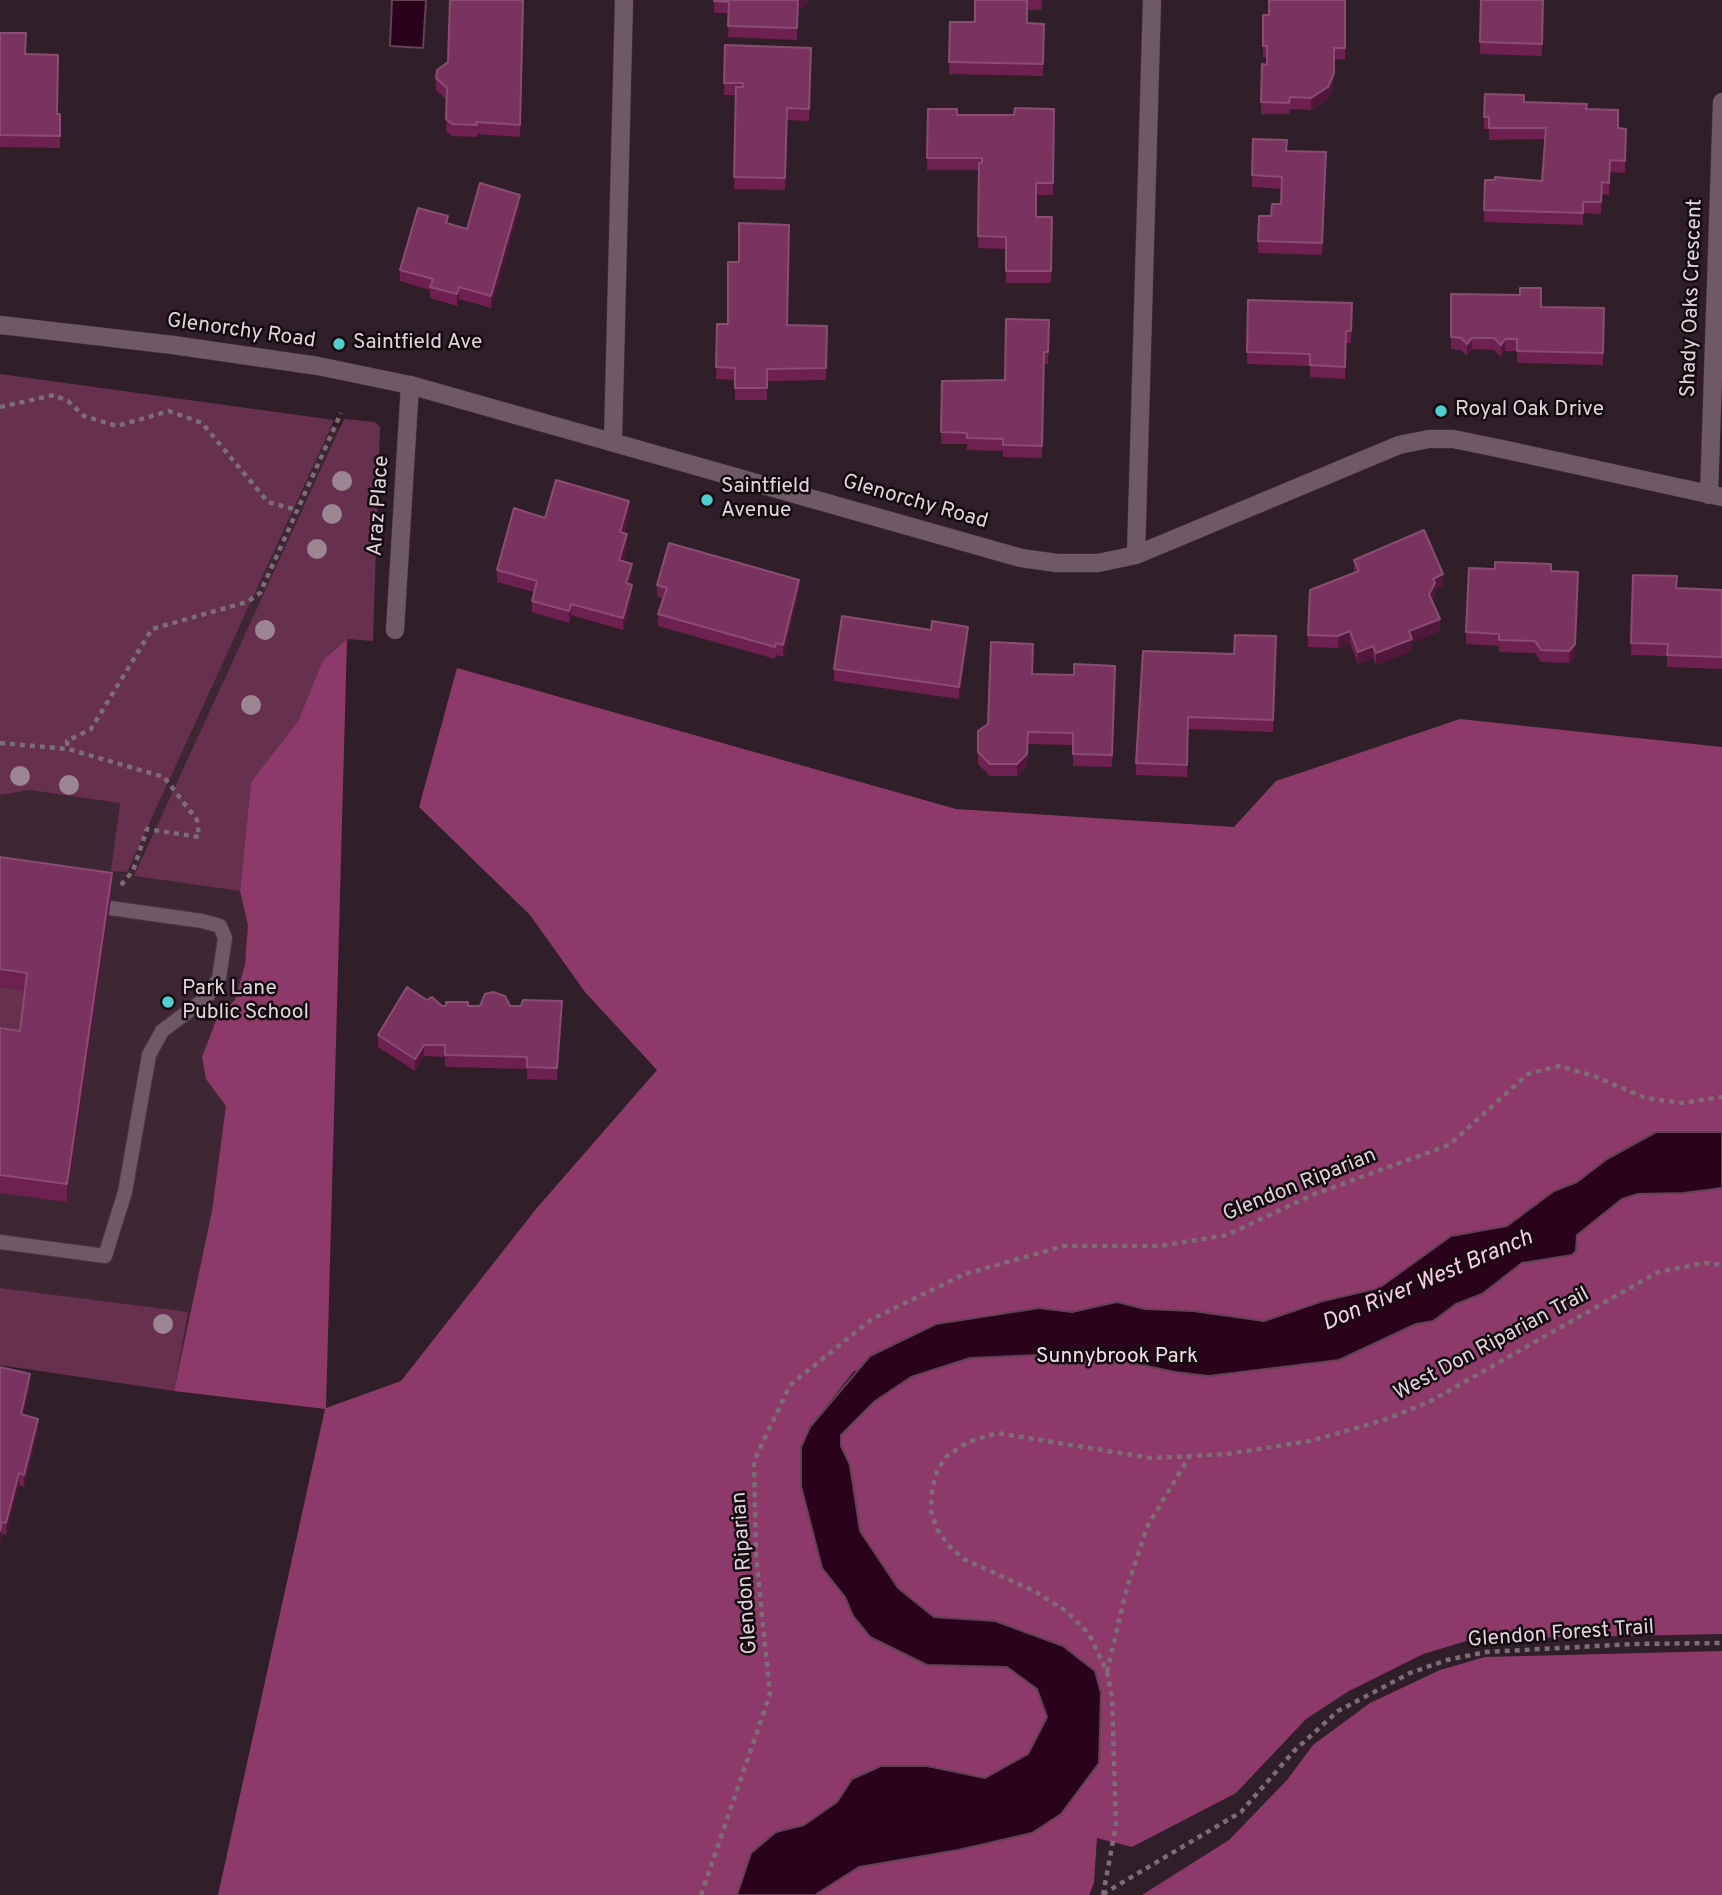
<!DOCTYPE html>
<html>
<head>
<meta charset="utf-8">
<style>
	body { margin:0 }
	canvas { display:block; background:#301e28 }
</style>
</head>
<body>
<canvas width="1722" height="1895"></canvas>
<script>
const context = document.querySelector('canvas').getContext('2d');
context.lineJoin = 'round';
function paint(path, color) { context.fillStyle = color; context.fill(path, 'evenodd'); }
const shape = rows => new Path2D(rows.map(r => 'M' + r).join(''));
function stroke(path, color, width, dash) { context.strokeStyle = color; context.lineWidth = width; context.lineCap = dash ? 'butt' : 'round'; context.setLineDash(dash || []); context.stroke(path); }
function label(font, color, halo, rows, align = 'center') {
  context.font = font + ' Overpass,sans-serif'; context.lineWidth = 5; context.setLineDash([]); context.textBaseline = 'middle'; context.strokeStyle = halo; context.fillStyle = color; for (const [text, x, y, turn = 0] of rows) {
    context.save(); context.translate(x, y); context.rotate((+turn || 0) * Math.PI / 180); context.textAlign = isNaN(turn) ? turn : align; if (halo) context.strokeText(text, 0, 0); context.fillText(text, 0, 0); context.restore();
  }
}
const built = shape([
	[0,375,353,430,239,1397,174,1391,0,1365]
]);
const green = shape([
	[0,374,334,420,127,872,111,871,120,803,30,790,0,795],
	[344,419,375,422,380,427,373,641,347,639,323,660,298,721,251,782,240,891,134,876],
	[0,987,27,990,20,1048,0,1046],
	[0,1288,188,1312,174,1391,0,1365]
]);
const forest = shape([
	[347,639,326,1408,401,1381,536,1209,657,1070,585,992,530,915,419,807,457,668,956,809,1234,827,1276,781,1460,719,1722,747,1722,1132,1710,1131,1607,1159,1577,1182,1553,1191,1507,1226,1451,1236,1379,1288,1323,1301,1264,1321,1193,1311,1145,1309,1117,1302,1072,1312,1039,1308,936,1324,853,1372,810,1427,801,1447,822,1568,845,1597,853,1616,960,1667,1007,1667,1037,1689,1047,1717,1028,1754,985,1778,927,1766,881,1766,852,1779,837,1802,804,1825,776,1832,751,1853,737,1895,218,1895,325,1409,174,1391,212,1211,226,1106,206,1079,202,1057,217,1018,235,1000,245,965,248,925,240,891,251,782,298,721,323,660],
	[1722,1188,1722,1634,1473,1639,1423,1654,1349,1691,1306,1719,1236,1793,1132,1847,1097,1838,1094,1883,1089,1895,815,1895,859,1867,959,1850,1032,1833,1099,1763,995,1621,934,1617,898,1588,860,1531,850,1465,841,1446,841,1435,875,1401,911,1377,970,1358,1086,1353,1175,1372,1433,1321,1456,1304,1482,1294,1522,1263,1572,1255,1576,1251,1577,1235,1622,1199,1638,1194,1684,1193],
	[1722,1651,1722,1895,1142,1895,1229,1840,1287,1780,1313,1745,1370,1703,1440,1670,1485,1657]
]);
const water = shape([
	[392,0,426,0,423,48,390,46,392,0],
	[1656,1132,1722,1132,1722,1188,1684,1193,1638,1194,1622,1199,1577,1235,1576,1251,1572,1255,1522,1263,1482,1294,1456,1304,1433,1321,1416,1324,1339,1360,1209,1376,1175,1372,1086,1353,970,1358,911,1377,875,1401,841,1435,841,1446,850,1465,860,1531,898,1588,934,1617,995,1621,1063,1646,1095,1671,1101,1693,1099,1763,1061,1814,1032,1833,958,1850,859,1867,815,1895,737,1895,751,1853,776,1832,804,1825,837,1802,852,1779,881,1766,927,1766,985,1778,1028,1754,1047,1717,1037,1689,1007,1667,927,1665,870,1637,853,1616,845,1597,822,1568,801,1486,801,1447,810,1427,870,1356,936,1324,1039,1308,1072,1312,1117,1302,1145,1309,1193,1311,1264,1321,1323,1301,1379,1288,1451,1236,1507,1226,1554,1191,1577,1182,1607,1159,1656,1132]
]);
const path = shape([
	[0,407,54,395,68,401,84,416,117,426,169,411,202,423,268,502,297,510],
	[0,743,68,749],
	[121,885,133,871,147,829,199,837,197,820,164,777,68,749,67,741,91,729,152,629,247,602,260,593,341,413],
	[1107,1672,1126,1591,1147,1527,1189,1457],
	[1103,1894,1241,1812,1294,1751,1338,1711,1410,1673,1447,1660,1486,1652,1633,1644,1722,1643],
	[701,1895,770,1694,756,1556,754,1461,790,1385,872,1319,965,1274,1064,1246,1160,1246,1227,1235,1312,1195,1449,1145,1528,1074,1559,1066,1594,1076,1645,1098,1682,1103,1722,1097],
	[1103,1895,1116,1825,1112,1697,1107,1672,1089,1634,1066,1611,1036,1592,964,1559,949,1546,937,1529,931,1511,932,1489,938,1469,947,1456,968,1442,997,1433,1151,1458,1228,1454,1310,1441,1381,1421,1429,1402,1658,1272,1705,1263,1722,1265]
]);
const lane = shape([
	[0,1242,105,1256,125,1192,149,1055,162,1031,206,998,219,978,225,938,220,926,202,921,110,908]
]);
const street = shape([
	[0,325,173,345,318,366,410,385,1021,558,1057,563,1098,563,1136,555,1399,445,1429,439,1453,439,1502,449,1722,497],
	[613,440,624,0],
	[1709,495,1722,102],
	[1136,555,1152,0],
	[395,630,410,385]
]);
const trees = [
	[342,481],
	[332,514],
	[317,549],
	[265,630],
	[251,705],
	[20,776],
	[69,785],
	[163,1324]
];
const wall = shape([
	[524,0,520,137,477,134,477,137,452,136,446,131,447,100,436,90,436,78,448,62],
	[714,0,808,0,808,4,798,9,797,40,728,37,729,13,714,13],
	[975,0,1042,0,1041,10,1027,10,1027,23,1044,24,1043,76,949,74,950,22,975,22],
	[1346,0,1345,60,1334,59,1334,85,1328,99,1311,110,1290,109,1289,114,1261,114,1261,102,1267,58,1263,57,1263,46,1269,15],
	[1481,0,1543,0,1542,56,1480,54],
	[0,33,25,54,57,114,60,114,60,148,0,147],
	[725,45,811,48,809,121,787,120,785,190,734,189,736,95,724,95],
	[1485,94,1524,102,1587,109,1618,128,1626,129,1625,173,1610,172,1609,195,1602,194,1601,214,1583,213,1583,225,1484,222,1485,180,1542,181,1545,139,1489,140,1489,129,1484,129],
	[928,109,957,115,1014,115,1054,109,1053,195,1036,195,1036,217,1052,217,1051,283,1006,283,1006,249,978,248,979,170,927,170],
	[1287,151,1326,164,1322,255,1258,253,1258,241,1271,216,1281,204,1282,189,1252,187,1252,175],
	[520,207,491,308,459,299,457,306,430,298,430,290,400,281,400,270,448,223,467,229],
	[1451,294,1541,307,1604,308,1603,365,1517,363,1517,351,1505,351,1501,357,1494,350,1472,349,1467,356,1461,350,1451,349],
	[1248,300,1352,303,1351,343,1346,343,1345,379,1310,377,1310,366,1247,364],
	[1049,320,1048,364,1044,364,1042,458,1003,457,1003,451,967,450,967,444,941,444,942,381,1005,380],
	[717,324,827,326,826,380,767,381,767,400,735,400,735,380,716,379],
	[629,513,624,533,627,546,623,561,632,575,629,584,632,597,623,630,571,615,569,623,532,612,532,601,534,592,497,582,497,570,545,518],
	[1354,560,1443,586,1435,589,1435,595,1432,601,1440,631,1412,642,1412,651,1376,665,1373,658,1358,664,1350,643,1338,648,1308,647,1308,635,1354,573],
	[1551,571,1575,656,1569,663,1541,662,1535,653,1499,652,1499,646,1466,644,1466,632],
	[657,585,799,592,783,657,776,655,775,659,658,626,658,614,663,599,657,597],
	[1677,588,1722,590,1722,669,1667,667,1667,656,1631,655,1631,643],
	[968,639,959,699,834,681,834,669],
	[1276,648,1273,732,1188,729,1187,777,1136,775,1136,763,1234,654],
	[1032,674,1115,678,1112,767,1073,766,1073,745,1028,744,1027,766,1017,776,990,776,978,764,978,731,988,724],
	[0,857,112,891,67,1202,0,1193,0,1028,20,1031,25,990,0,987],
	[427,1000,442,1006,510,1006,562,1013,557,1080,527,1079,527,1069,445,1067,445,1057,424,1056,415,1071,378,1047,378,1035],
	[0,1367,30,1386,23,1415,38,1430,24,1487,19,1485,6,1535,2,1534,0,1543]
]);
const shadedWall = shape([
	[798,0,808,0,808,4,798,9,797,40],
	[1334,73,1334,85,1328,99,1311,110,1311,98],
	[520,195,520,207,491,308,491,296],
	[459,287,459,299,457,306,457,294],
	[1472,338,1472,349,1467,356,1467,344],
	[1505,339,1505,351,1501,357,1501,345],
	[629,501,629,513,620,544,620,532],
	[627,534,627,546,619,572,619,560],
	[632,564,632,575,626,595,626,583],
	[1443,574,1443,586,1435,589,1435,595,1429,606,1429,594,1433,579],
	[799,580,799,592,783,657,783,645],
	[1578,584,1575,656,1569,663,1569,651],
	[632,585,632,597,623,630,623,618],
	[571,604,571,615,569,623,569,611],
	[1440,619,1440,631,1412,642,1412,651,1376,665,1376,653,1409,631],
	[968,627,968,639,959,699,959,687],
	[1350,631,1350,643,1338,648,1338,636],
	[1373,646,1373,658,1358,664,1358,652],
	[1028,732,1027,766,1017,776,1017,764],
	[112,873,112,891,67,1202,67,1184],
	[562,1001,562,1013,557,1080,557,1068],
	[424,1045,424,1056,415,1071,415,1059],
	[30,1374,30,1386,21,1426,21,1414],
	[38,1419,38,1430,24,1487,24,1475],
	[19,1473,19,1485,6,1535,6,1523],
	[2,1522,2,1534,0,1543,0,1531]
]);
const building = shape([
	[450,0,523,0,520,125,476,122,477,125,452,124,446,119,447,88,436,78,437,70,448,62,450,0],
	[714,0,798,0,797,28,728,26,729,2,714,1,714,0],
	[975,0,1027,0,1027,23,1044,24,1043,64,949,62,950,22,975,22,975,0],
	[1269,0,1345,0,1345,48,1334,48,1334,73,1328,87,1311,98,1290,97,1289,103,1261,102,1262,64,1267,65,1267,46,1263,46,1263,15,1269,15,1269,0],
	[1481,0,1543,0,1542,44,1480,42,1481,0],
	[0,33,26,33,25,54,58,55,57,114,60,114,60,136,0,135,0,33],
	[725,45,811,48,809,109,787,108,785,178,734,177,736,87,743,87,743,83,724,83,725,45],
	[1485,94,1524,95,1524,102,1587,104,1586,109,1618,110,1618,128,1626,129,1625,161,1610,160,1609,183,1602,182,1601,202,1583,202,1583,213,1484,210,1485,180,1495,180,1495,177,1542,181,1546,128,1489,128,1489,117,1484,117,1485,94],
	[1015,108,1054,109,1053,183,1036,183,1036,217,1052,217,1051,271,1006,271,1006,237,978,236,979,163,982,163,982,158,927,158,928,109,957,109,957,115,1014,115,1015,108],
	[1253,139,1287,140,1286,151,1326,152,1322,243,1258,241,1259,216,1271,216,1272,204,1281,204,1282,177,1252,175,1253,139],
	[480,183,520,195,491,296,459,287,457,294,430,287,433,279,400,270,418,208,448,216,446,223,467,229,480,183],
	[739,223,789,225,787,325,827,326,826,368,767,369,767,388,735,388,735,368,716,367,717,324,728,324,728,262,739,262,739,223],
	[1520,288,1541,288,1541,307,1604,308,1603,353,1517,351,1517,339,1505,339,1501,345,1494,338,1472,338,1467,344,1461,338,1451,337,1451,294,1520,295,1520,288],
	[1248,300,1352,303,1351,331,1346,331,1345,367,1310,365,1310,354,1247,352,1248,300],
	[1006,319,1049,320,1048,352,1044,352,1042,446,1003,445,1003,439,967,438,967,433,941,432,942,381,1005,380,1006,319],
	[556,480,629,501,620,532,627,534,619,560,632,564,626,583,632,585,623,618,571,604,569,611,532,601,537,581,497,570,514,508,545,518,556,480],
	[1424,530,1443,574,1433,579,1435,583,1429,594,1440,619,1409,631,1412,639,1376,653,1373,646,1358,652,1350,631,1338,636,1308,635,1310,590,1359,571,1354,560,1424,530],
	[669,543,799,580,783,645,776,643,775,647,658,614,667,588,657,585,669,543],
	[1495,562,1551,564,1551,571,1578,572,1575,644,1569,651,1541,650,1535,641,1499,640,1499,634,1466,632,1469,568,1495,569,1495,562],
	[1633,575,1677,576,1676,588,1722,590,1722,657,1667,655,1668,644,1631,643,1633,575],
	[842,616,931,630,932,621,968,627,959,687,834,669,842,616],
	[1235,635,1276,636,1273,720,1188,717,1187,765,1136,763,1143,651,1234,654,1235,635],
	[991,642,1033,644,1032,674,1074,675,1074,664,1115,666,1112,755,1073,754,1073,733,1028,732,1027,754,1017,764,990,764,978,752,978,731,988,724,991,642],
	[0,857,112,873,67,1184,0,1175,0,1028,20,1031,27,973,0,969,0,857],
	[407,987,427,1000,432,997,442,1006,446,1006,446,1002,468,1002,468,1006,480,1006,485,994,493,992,505,996,510,1006,521,1006,523,1000,562,1001,557,1068,527,1067,527,1057,445,1055,445,1045,424,1045,415,1059,378,1035,407,987],
	[0,1367,30,1374,21,1414,38,1419,24,1475,19,1473,6,1523,2,1522,0,1531,0,1367]
]);
const markers = [
	[339,344,7,"#52cdcf"],
	[1441,411,7,"#52cdcf"],
	[707,500,7,"#52cdcf"],
	[168,1002,7,"#52cdcf"]
];
const streetNames = [
	["Shady Oaks Crescent",1693,298,-88],
	["Glenorchy Road",241,332,8],
	["Glenorchy Road",915,503,16],
	["Araz Place",380,506,-86],
	["Glendon Riparian",1300,1186,-22],
	["West Don Riparian Trail",1492,1345,-28],
	["Glendon Riparian",746,1573,-94],
	["Glendon Forest Trail",1561,1635,-4]
];
const poiNames = [
	["Saintfield Ave",353,344],
	["Royal Oak Drive",1455,411],
	["Saintfield",721,488],
	["Avenue",721,512],
	["Park Lane",182,990],
	["Public School",182,1014]
];
const parkNames = [
	["Sunnybrook Park",1117,1358]
];
const waterNames = [
	["Don River West Branch",1428,1282,-23]
];
paint(built, '#3e2632');
paint(green, '#67304f');
paint(forest, '#8d3969');
paint(water, '#2b021b');
stroke(water, '#624154', 2);
stroke(lane, '#483941', 16);
stroke(street, '#483941', 19);
stroke(path, '#7d6d75', 4.5, [5, 5]);
stroke(lane, '#6f5964', 14);
stroke(street, '#6f5964', 18);
context.fillStyle = '#9c8692';
for (const [x, y] of trees) { context.beginPath(); context.arc(x, y, 10, 0, 2 * Math.PI); context.fill(); }
paint(wall, '#6e2050');
paint(shadedWall, '#50173a');
paint(building, '#7a335f');
stroke(building, '#8a4c72', 2);
for (const [x, y, r, color] of markers) { const dot = new Path2D(); dot.arc(x, y, r, 0, 2 * Math.PI); context.fillStyle = color; context.fill(dot); stroke(dot, '#130b0f', 2.5); }
label('21px', '#e1d4da', '#130b0f', streetNames);
label('21px', '#e1d4da', '#130b0f', poiNames, 'left');
label('21px', '#f5dce8', '#130b0f', parkNames);
label('italic 23px', '#fccce4', '#130b0f', waterNames);
</script>
</body>
</html>
